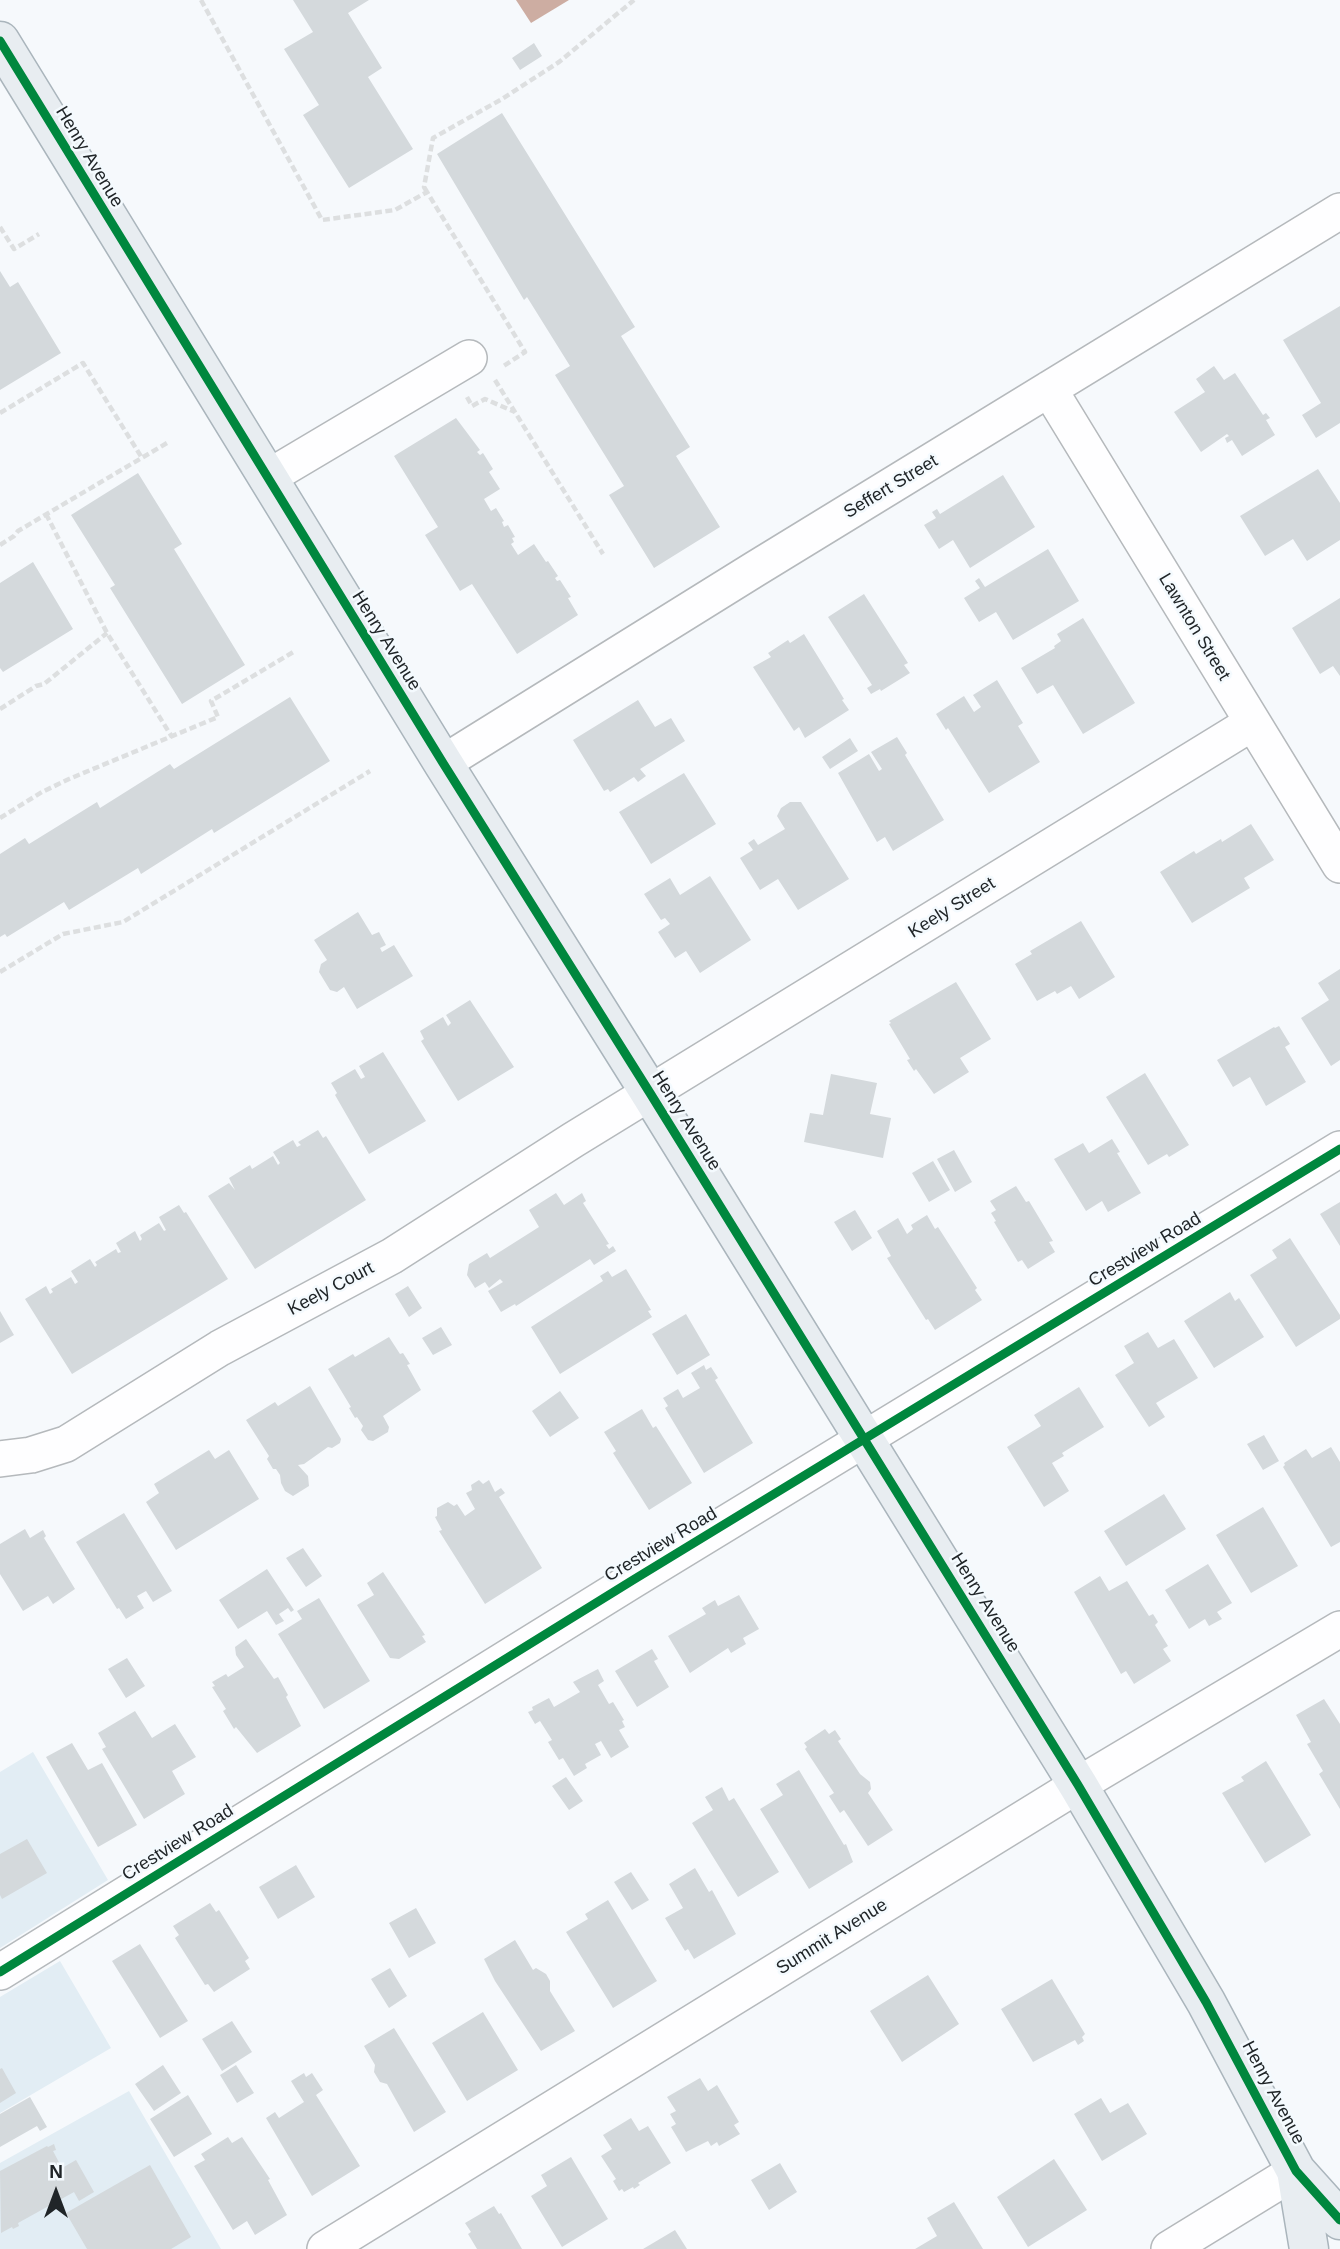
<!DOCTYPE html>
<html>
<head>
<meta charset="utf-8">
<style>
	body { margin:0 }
	#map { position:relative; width:1340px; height:2249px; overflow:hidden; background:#f6f9fc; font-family:Helvetica,sans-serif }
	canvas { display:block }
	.north { position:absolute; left:21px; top:2158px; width:70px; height:70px; -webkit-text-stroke:5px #f4fafe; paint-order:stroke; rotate:0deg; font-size:19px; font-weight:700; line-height:28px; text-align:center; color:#202528 }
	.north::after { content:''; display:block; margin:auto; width:24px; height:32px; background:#202528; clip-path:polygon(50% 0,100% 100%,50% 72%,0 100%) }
</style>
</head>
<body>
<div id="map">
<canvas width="1340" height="2249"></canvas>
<div class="north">N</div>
</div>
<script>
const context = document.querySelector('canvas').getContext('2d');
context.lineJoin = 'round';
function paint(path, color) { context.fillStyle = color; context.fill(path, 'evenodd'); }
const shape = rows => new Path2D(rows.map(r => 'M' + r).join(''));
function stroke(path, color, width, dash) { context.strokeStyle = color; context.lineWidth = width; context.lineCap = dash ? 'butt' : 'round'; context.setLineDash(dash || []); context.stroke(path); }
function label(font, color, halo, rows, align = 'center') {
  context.font = font + ' Helvetica,sans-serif'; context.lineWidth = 5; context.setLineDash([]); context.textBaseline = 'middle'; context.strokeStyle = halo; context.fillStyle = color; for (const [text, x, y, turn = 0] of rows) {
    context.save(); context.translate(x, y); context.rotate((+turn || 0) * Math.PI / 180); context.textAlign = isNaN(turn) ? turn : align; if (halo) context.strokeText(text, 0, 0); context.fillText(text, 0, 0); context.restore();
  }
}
const built = shape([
	[33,1752,108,1880,0,1948,0,1772],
	[60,1961,111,2048,0,2113,0,1997],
	[129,2091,221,2249,0,2249,0,2163]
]);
const water = shape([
	[516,0,569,0,531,23]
]);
const building = shape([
	[293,0,369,0,348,13,382,68,368,77,413,149,349,188,303,115,319,105,284,49,313,32],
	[534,43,542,56,520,70,512,58],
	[502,113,635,327,621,336,690,447,676,456,720,527,654,568,609,495,624,486,555,375,570,366,527,297,524,300,437,154],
	[0,271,10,287,18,282,61,353,0,390],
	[1340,306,1340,423,1316,438,1302,415,1321,403,1283,340],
	[1214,366,1224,380,1235,373,1263,415,1266,413,1270,418,1266,420,1275,435,1242,456,1232,440,1227,443,1225,438,1229,436,1227,434,1201,452,1174,412,1205,392,1196,379],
	[456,418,480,450,477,452,480,455,483,453,493,469,489,472,500,489,484,499,491,511,496,508,504,521,502,522,504,527,508,525,515,537,512,538,514,542,511,544,518,555,534,544,546,562,548,561,558,576,555,578,557,581,560,580,571,597,568,598,578,615,517,654,472,584,460,591,425,535,438,527,394,456],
	[1318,469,1340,503,1340,540,1307,561,1293,539,1265,556,1240,516],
	[138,473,182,544,174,549,245,665,182,704,110,588,115,585,71,515],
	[1003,475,1035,527,970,568,953,540,939,549,924,525,936,518,932,512,937,509,940,514],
	[1048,549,1079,601,1013,640,996,612,979,622,964,598,980,588,975,581,979,578,985,587],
	[33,562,73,629,3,672,0,668,0,583],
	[864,594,908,663,904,665,910,673,881,691,880,689,871,694,867,688,872,685,828,617],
	[1340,598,1340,676,1333,666,1320,674,1292,628],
	[1083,618,1135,703,1083,734,1053,685,1037,694,1021,668,1055,648,1054,646,1061,641,1057,634],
	[804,634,844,699,842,700,849,710,805,738,799,727,794,731,753,667,771,657,768,653,788,640,790,643],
	[997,680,1023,723,1018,726,1040,762,989,793,948,728,946,730,936,714,964,696,974,712,981,707,973,695],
	[290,697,330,761,214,833,212,829,141,874,138,868,69,910,64,902,7,937,5,934,0,937,0,854,25,838,29,844,97,802,100,808,170,764,174,769],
	[638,700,655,727,671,718,685,741,640,769,646,776,638,782,634,777,610,792,608,789,604,791,573,740],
	[897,737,907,753,905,755,944,820,893,851,885,837,877,842,838,773,869,754,879,771,882,769,871,752],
	[850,738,858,751,830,769,822,757],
	[684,773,716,824,651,864,619,812],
	[790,802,801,802,849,879,798,910,778,879,760,890,740,858,753,850,748,843,754,839,758,845,785,829,777,816,781,808],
	[1251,824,1274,860,1244,878,1250,888,1192,923,1160,872,1194,851,1196,854,1221,839,1222,842],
	[710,876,751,940,700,973,686,951,675,958,658,932,670,924,665,918,661,920,644,894,670,878,680,895],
	[358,912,372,935,379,932,386,945,380,948,382,952,394,945,413,976,357,1009,344,987,337,992,330,990,319,972,321,964,327,960,314,940],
	[1081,921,1115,977,1079,999,1071,986,1057,994,1055,991,1037,1001,1015,964,1032,954,1030,951],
	[1340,969,1340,1060,1331,1066,1301,1018,1329,1000,1318,983],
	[956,982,991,1039,960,1058,969,1072,934,1094,916,1069,914,1071,907,1060,910,1059,889,1024,891,1023,889,1021],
	[470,1000,514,1067,458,1101,421,1041,424,1039,420,1031,443,1017,448,1026,451,1023,446,1015],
	[1279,1026,1290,1044,1285,1047,1306,1082,1266,1106,1250,1077,1233,1087,1217,1060,1274,1027,1275,1028],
	[383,1052,426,1121,369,1154,335,1095,337,1093,331,1083,355,1069,361,1079,365,1077,359,1066],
	[1145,1073,1189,1145,1169,1157,1167,1154,1148,1165,1106,1097],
	[831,1074,877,1083,870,1114,891,1118,883,1158,804,1142,810,1113,823,1115],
	[318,1130,323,1138,326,1136,366,1200,255,1269,208,1196,229,1183,235,1190,229,1178,250,1165,252,1169,273,1156,278,1165,280,1163,273,1152,293,1140,297,1147,301,1145,298,1142],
	[1112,1139,1120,1152,1117,1153,1141,1193,1108,1212,1102,1201,1086,1211,1054,1159,1083,1143,1089,1153],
	[954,1150,972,1182,955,1192,937,1159],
	[933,1161,950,1190,929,1202,912,1173],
	[1016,1186,1026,1202,1029,1201,1053,1241,1049,1242,1055,1252,1028,1269,1022,1260,1018,1262,994,1222,996,1221,991,1213,996,1210,990,1201],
	[556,1193,564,1205,582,1193,586,1201,583,1203,609,1244,606,1245,609,1249,613,1246,616,1251,594,1265,590,1259,516,1306,515,1304,501,1312,488,1291,503,1282,500,1279,489,1288,485,1282,475,1288,467,1275,469,1264,487,1253,490,1258,539,1227,529,1210],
	[1340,1202,1340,1246,1320,1214],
	[179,1205,184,1213,186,1212,228,1279,72,1374,25,1299,46,1286,50,1294,53,1292,51,1289,71,1277,75,1284,78,1282,71,1271,90,1259,95,1267,97,1265,95,1262,116,1249,118,1253,121,1252,116,1243,135,1231,140,1241,142,1239,140,1235,159,1223,164,1231,166,1230,159,1217],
	[855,1210,872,1238,852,1251,834,1222],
	[927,1215,935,1229,938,1227,977,1288,975,1290,982,1300,935,1330,928,1319,926,1320,887,1258,891,1256,877,1231,898,1218,907,1234,913,1229,911,1225],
	[1290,1238,1340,1315,1340,1319,1296,1347,1250,1275,1277,1258,1272,1250],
	[626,1269,651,1310,648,1311,652,1317,560,1374,531,1327,603,1281,600,1276,608,1271,612,1277],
	[408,1286,422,1308,409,1317,395,1294],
	[1230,1292,1235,1301,1239,1298,1264,1337,1214,1368,1184,1321],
	[0,1311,14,1335,0,1343],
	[686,1314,710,1355,677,1375,652,1334],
	[441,1327,452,1345,433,1355,422,1338],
	[1148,1332,1158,1348,1174,1339,1198,1378,1156,1403,1165,1417,1149,1427,1115,1375,1134,1363,1124,1346],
	[389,1337,400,1354,403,1353,410,1364,407,1365,421,1390,383,1416,389,1427,388,1432,373,1441,368,1440,361,1430,363,1426,357,1417,355,1418,349,1408,351,1407,328,1369,353,1354,355,1357],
	[704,1365,706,1370,711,1367,718,1378,715,1380,753,1443,704,1473,665,1408,668,1406,663,1398,678,1389,683,1398,700,1388,691,1373],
	[310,1386,341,1439,340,1443,332,1448,328,1447,304,1464,298,1465,308,1476,309,1486,293,1496,285,1491,281,1483,280,1475,276,1469,273,1469,267,1459,269,1456,246,1420,275,1402,278,1406],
	[1079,1387,1104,1427,1062,1453,1064,1456,1052,1463,1069,1491,1044,1507,1007,1447,1041,1426,1034,1415],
	[560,1391,579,1418,550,1437,532,1411],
	[642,1409,653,1428,656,1426,692,1483,649,1510,613,1453,616,1451,604,1432],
	[1264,1435,1279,1461,1263,1470,1247,1444],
	[1331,1447,1340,1462,1340,1542,1331,1547,1283,1467,1285,1465,1284,1463,1306,1449,1312,1458],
	[209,1450,215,1459,229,1450,259,1499,176,1550,146,1502,159,1493,154,1484],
	[479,1480,483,1484,489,1480,495,1492,501,1488,505,1493,499,1497,542,1568,485,1604,439,1531,442,1530,435,1517,437,1516,437,1508,448,1502,454,1506,457,1504,465,1516,475,1509,466,1493,472,1490,471,1485],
	[1164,1494,1186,1529,1126,1566,1104,1531],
	[1263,1507,1298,1566,1251,1593,1216,1535],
	[124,1513,172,1591,153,1602,146,1591,137,1596,144,1608,126,1619,119,1608,117,1609,76,1542],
	[25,1529,30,1538,43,1530,46,1536,44,1538,75,1589,53,1604,48,1596,23,1611,0,1574,0,1544],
	[303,1548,322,1576,306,1587,286,1558],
	[1208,1564,1232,1603,1217,1612,1222,1619,1209,1626,1205,1619,1189,1629,1165,1590],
	[267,1569,294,1610,291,1612,288,1608,279,1614,284,1621,276,1625,267,1611,238,1629,219,1600],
	[383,1572,425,1635,422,1636,426,1642,399,1659,390,1658,357,1605,374,1595,367,1583],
	[1100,1576,1109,1591,1127,1581,1149,1616,1153,1614,1158,1622,1155,1625,1168,1646,1163,1649,1171,1661,1134,1684,1126,1671,1121,1674,1074,1592],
	[739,1595,759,1629,743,1638,746,1644,731,1653,728,1648,690,1673,668,1636,706,1614,702,1608,715,1600,718,1606],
	[319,1598,370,1681,324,1709,278,1634,302,1619,297,1611],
	[246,1639,274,1679,278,1677,288,1695,286,1697,301,1726,257,1753,236,1727,234,1729,223,1711,226,1709,212,1687,215,1686,212,1682,226,1674,228,1677,244,1667,236,1655,235,1647],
	[652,1649,658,1659,654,1661,669,1687,637,1707,615,1671],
	[127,1658,145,1686,126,1698,108,1669],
	[598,1669,604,1681,598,1685,609,1704,613,1702,624,1720,622,1721,625,1727,619,1730,629,1747,611,1758,601,1741,595,1744,601,1755,585,1764,587,1768,574,1776,563,1758,559,1760,548,1742,552,1740,540,1721,535,1724,528,1712,533,1710,532,1707,549,1698,554,1707,580,1692,573,1682],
	[1324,1699,1340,1724,1340,1809,1319,1774,1323,1771,1307,1744,1311,1742,1296,1715],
	[135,1711,152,1738,175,1724,196,1757,172,1771,185,1794,144,1819,102,1749,106,1747,98,1733],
	[825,1729,829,1734,835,1730,841,1739,838,1741,860,1774,870,1782,871,1789,868,1793,893,1830,868,1846,844,1810,840,1813,829,1796,834,1793,805,1749,807,1747,804,1743],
	[72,1743,88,1770,102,1763,137,1825,98,1847,46,1757],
	[1266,1761,1311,1835,1265,1863,1222,1793,1244,1781,1241,1777],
	[799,1770,844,1845,846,1844,853,1862,809,1889,760,1809,783,1795,776,1784],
	[566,1777,583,1801,569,1810,552,1786],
	[722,1787,729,1801,734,1798,779,1872,738,1897,692,1823,713,1810,705,1797],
	[27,1839,47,1873,2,1899,0,1895,0,1854],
	[296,1865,315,1897,278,1919,259,1887],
	[695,1868,709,1892,712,1890,736,1934,694,1959,688,1949,685,1951,665,1918,683,1908,669,1884],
	[631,1872,649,1900,632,1910,614,1882],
	[608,1900,657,1981,613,2008,566,1932,588,1919,585,1914],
	[210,1903,216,1912,219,1910,249,1958,245,1961,250,1969,214,1992,208,1984,205,1985,175,1938,179,1935,173,1926],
	[416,1908,436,1943,409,1958,389,1923],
	[515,1940,533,1970,536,1968,546,1974,550,1981,550,1991,575,2031,541,2051,495,1981,484,1959],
	[140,1944,188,2021,160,2038,112,1961],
	[390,1968,407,1996,389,2008,371,1979],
	[928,1975,959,2024,902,2062,870,2011],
	[1052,1979,1085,2034,1082,2037,1084,2041,1078,2045,1075,2040,1033,2062,1001,2009],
	[483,2012,518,2070,467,2101,432,2043],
	[232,2021,252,2052,222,2071,202,2039],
	[394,2028,446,2112,414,2132,387,2084,380,2082,374,2072,375,2065,364,2046],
	[163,2065,181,2093,154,2111,135,2084],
	[236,2065,254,2093,237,2103,220,2075],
	[2,2068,16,2093,0,2103,0,2069],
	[304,2073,306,2077,312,2073,323,2090,316,2095,360,2166,312,2196,266,2118,275,2112,279,2118,304,2102,291,2081],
	[700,2078,708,2091,717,2085,739,2122,734,2125,740,2134,719,2146,717,2142,711,2146,708,2141,686,2152,671,2127,676,2124,670,2114,676,2111,667,2097],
	[188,2095,212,2134,174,2157,150,2119],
	[30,2097,47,2127,40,2131,37,2126,0,2147,0,2114],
	[1101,2098,1110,2113,1128,2103,1147,2134,1102,2161,1074,2114],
	[631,2118,639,2131,648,2126,671,2163,638,2183,640,2185,634,2189,633,2187,624,2192,622,2189,619,2191,613,2181,616,2179,601,2156,612,2149,603,2135],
	[228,2137,232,2143,242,2137,270,2179,268,2180,287,2215,255,2235,247,2221,233,2230,194,2166,205,2160,201,2154],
	[54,2144,56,2150,53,2151,62,2168,76,2160,94,2192,79,2201,74,2192,18,2223,19,2226,13,2229,12,2227,1,2233,0,2171,47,2146,48,2147],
	[571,2157,608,2219,562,2247,531,2196,547,2186,541,2175],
	[1054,2159,1087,2210,1028,2247,997,2197],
	[780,2163,797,2192,769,2210,751,2180],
	[150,2165,191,2237,171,2249,87,2249,66,2213],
	[954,2202,983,2249,915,2249,937,2236,927,2218],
	[494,2206,499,2214,501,2213,522,2249,477,2249,468,2234,471,2232,465,2223],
	[675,2230,687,2249,643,2249]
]);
const path = shape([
	[201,0,322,220,395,210,427,192,525,352,502,367],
	[427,192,424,187,433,138,502,99,559,62,634,0],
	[0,227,14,249,39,234],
	[495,380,603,554],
	[467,397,472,406,485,399,515,412],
	[0,413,83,363,142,458],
	[46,514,107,633,172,737],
	[0,545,14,536,18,531,167,443],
	[0,709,36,686,44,684,107,633],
	[0,818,42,792,69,779,218,717,211,701,295,651],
	[0,972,63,934,123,922,370,771]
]);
const minor = shape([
	[1049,389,1340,865],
	[267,478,469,358],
	[443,763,755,569,1340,211],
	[0,1459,31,1455,66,1444,220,1348,392,1256,573,1140,1252,723],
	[0,1972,633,1580,1340,1149],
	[325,2249,1078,1785,1340,1629],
	[1169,2249,1296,2171]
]);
const major = shape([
	[0,41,443,763,650,1093,1078,1785,1206,2002,1296,2171,1340,2220],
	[1296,2171,1309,2249]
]);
const cycleway = shape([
	[0,41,443,763,650,1093,1078,1785,1206,2002,1296,2171,1340,2220],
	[0,1972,633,1580,1340,1149]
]);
const streetNames = [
	["Henry Avenue",89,157,59],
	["Seffert Street",891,487,-31],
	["Lawnton Street",1194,627,59],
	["Henry Avenue",386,641,58],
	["Keely Street",952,908,-32],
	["Henry Avenue",686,1121,58],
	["Crestview Road",1145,1250,-31],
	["Keely Court",331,1289,-28],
	["Crestview Road",661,1545,-31],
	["Henry Avenue",985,1603,58],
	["Crestview Road",178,1843,-32],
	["Summit Avenue",832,1937,-32],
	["Henry Avenue",1273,2093,62]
];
paint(built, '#e2edf4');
paint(water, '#cdada2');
paint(building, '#d4d9dc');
stroke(minor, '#b5b9bc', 38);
stroke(major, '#aab5bc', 41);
stroke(path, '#dddfe0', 4.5, [7, 3.5]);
stroke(minor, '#fefeff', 35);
stroke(major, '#e8edf1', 38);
stroke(cycleway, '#00873e', 9);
label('18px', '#202528', '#f4fafe', streetNames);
</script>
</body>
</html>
